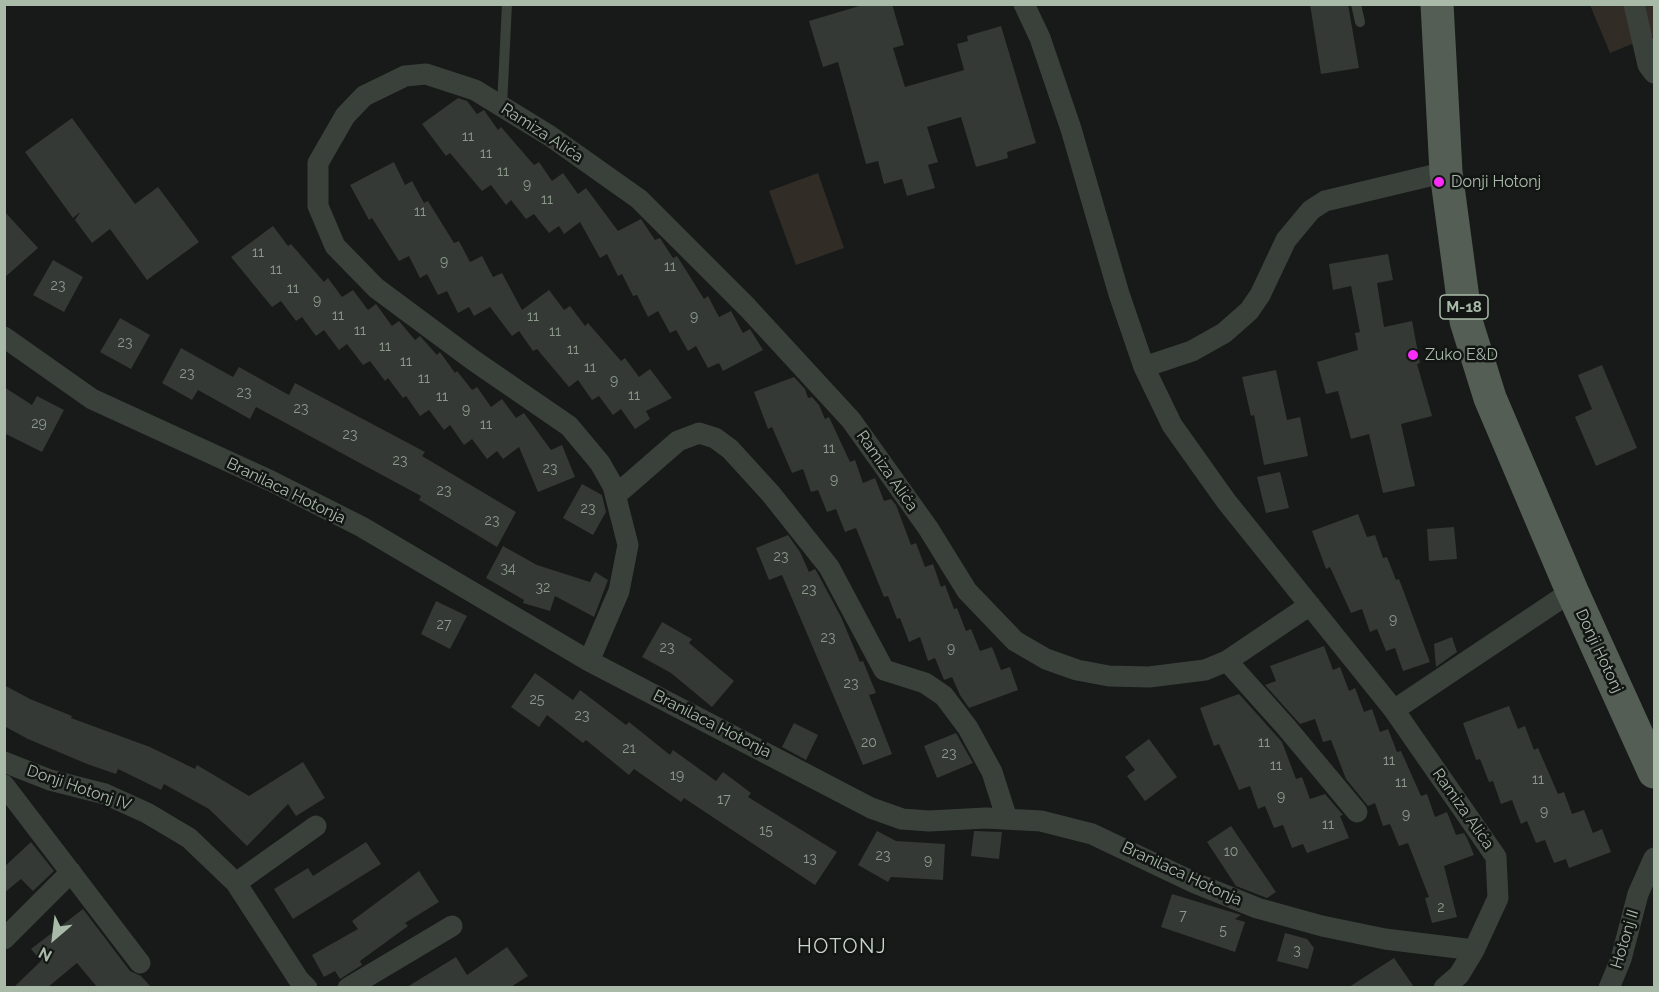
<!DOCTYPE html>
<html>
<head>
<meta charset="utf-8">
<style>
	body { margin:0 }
	#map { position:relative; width:1659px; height:992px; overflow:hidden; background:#171a18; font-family:Raleway,sans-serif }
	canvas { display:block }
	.frame { position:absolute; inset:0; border:6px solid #a9baa9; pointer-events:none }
	.north { position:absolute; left:24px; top:908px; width:60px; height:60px; -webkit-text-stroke:4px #121513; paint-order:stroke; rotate:208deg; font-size:16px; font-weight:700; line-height:24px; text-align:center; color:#a9baa9 }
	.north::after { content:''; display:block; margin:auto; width:21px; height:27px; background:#a9baa9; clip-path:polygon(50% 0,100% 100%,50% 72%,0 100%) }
</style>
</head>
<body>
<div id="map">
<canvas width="1659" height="992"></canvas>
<div class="frame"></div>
<div class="north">N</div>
</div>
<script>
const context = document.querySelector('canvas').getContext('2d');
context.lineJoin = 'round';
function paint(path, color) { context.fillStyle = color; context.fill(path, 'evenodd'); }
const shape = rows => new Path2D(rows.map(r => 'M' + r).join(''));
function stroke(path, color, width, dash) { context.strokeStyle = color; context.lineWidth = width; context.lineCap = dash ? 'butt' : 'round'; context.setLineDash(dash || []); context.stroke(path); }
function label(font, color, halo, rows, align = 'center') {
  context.font = font + ' Raleway,sans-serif'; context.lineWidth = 5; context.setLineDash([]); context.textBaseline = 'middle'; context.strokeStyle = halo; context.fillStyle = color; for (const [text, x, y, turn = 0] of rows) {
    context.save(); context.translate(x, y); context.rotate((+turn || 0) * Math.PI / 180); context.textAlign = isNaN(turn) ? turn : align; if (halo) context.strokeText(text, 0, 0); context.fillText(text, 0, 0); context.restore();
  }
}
const green = shape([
	[1590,5,1654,5,1654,35,1610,53],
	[818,173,844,248,796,265,769,191]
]);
const building = shape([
	[866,4,892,4,904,45,893,48,905,87,964,70,957,44,968,41,967,36,1001,26,1036,143,1007,152,1008,158,976,167,961,117,927,127,938,162,928,165,935,188,907,196,902,179,884,184,878,161,866,164,838,62,823,67,809,21],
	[1310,4,1348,4,1359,68,1321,74],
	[458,98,467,101,477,114,484,110,498,130,501,127,534,165,539,162,552,181,563,173,578,194,586,188,618,231,641,219,655,240,660,238,673,258,677,256,704,299,708,296,719,317,731,311,743,333,750,329,763,350,723,371,719,363,708,368,696,346,688,351,676,330,670,333,658,311,648,317,637,295,633,296,622,274,618,276,607,254,600,258,580,222,564,234,559,226,549,233,534,214,526,219,511,200,506,205,491,185,482,191,450,153,446,156,422,124],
	[72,118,135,204,158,187,199,242,147,280,110,229,92,243,75,220,80,212,73,218,25,152],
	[394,162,405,185,412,181,424,203,428,201,454,243,459,241,470,262,482,256,493,277,502,273,522,310,549,290,564,310,570,306,585,326,588,323,621,361,625,358,639,377,650,369,672,398,646,411,650,419,635,429,621,409,613,415,599,396,592,400,578,380,569,387,537,349,533,351,519,331,512,336,490,307,474,316,469,307,458,313,447,291,438,295,427,274,420,278,409,256,399,261,372,218,369,220,350,185],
	[4,211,38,248,4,278],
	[273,226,288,246,291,244,324,282,328,278,342,297,353,290,368,310,376,304,392,326,399,321,415,340,420,336,437,355,440,352,455,373,457,371,472,390,477,387,491,407,502,399,516,418,524,413,551,450,562,445,575,477,538,492,519,447,503,459,497,451,487,459,472,439,464,445,450,425,444,430,429,410,420,416,406,396,403,398,388,378,385,381,370,361,363,365,347,344,339,350,324,330,316,336,302,317,296,321,281,301,272,307,231,257],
	[1388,254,1393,280,1377,283,1384,327,1412,321,1420,363,1417,364,1432,416,1401,424,1415,486,1383,493,1369,434,1351,439,1338,391,1326,394,1317,362,1358,350,1355,333,1360,332,1351,286,1333,290,1329,264],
	[53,260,83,277,64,312,33,295],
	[120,318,150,335,131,369,100,352],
	[181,348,233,377,239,367,289,395,295,383,425,452,422,456,516,512,497,547,419,500,421,496,256,407,250,419,198,390,192,400,162,383],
	[1602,365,1637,448,1596,466,1575,417,1592,409,1578,375],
	[1276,370,1287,420,1300,417,1308,456,1264,465,1254,415,1251,416,1242,377],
	[794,377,805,389,808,398,812,397,819,405,825,419,829,417,850,462,855,460,863,483,875,478,884,501,891,499,896,505,911,545,916,543,925,567,933,564,941,587,945,585,954,609,957,608,966,631,971,629,980,651,992,647,1001,670,1010,667,1018,690,969,708,960,695,952,677,944,680,935,658,928,661,920,637,909,642,900,618,897,619,888,596,884,597,856,528,845,532,836,509,827,512,818,490,811,492,803,469,792,473,772,427,768,429,754,392],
	[4,387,32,405,37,396,64,410,42,452,4,433],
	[1280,472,1289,508,1266,513,1257,477],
	[582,484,602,495,606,512,593,535,563,518],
	[1358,514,1367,537,1375,535,1383,558,1387,557,1396,580,1399,579,1430,662,1403,671,1395,648,1386,651,1377,629,1370,632,1362,609,1351,613,1330,567,1326,569,1312,531],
	[1454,527,1457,559,1429,561,1427,529],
	[788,535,800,552,809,572,815,569,818,574,841,617,860,662,863,661,876,693,869,695,892,754,863,765,782,575,769,580,756,548],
	[503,546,537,565,590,582,595,572,608,580,594,617,555,596,550,611,523,603,524,600,486,578],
	[436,601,467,616,450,649,421,634],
	[662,622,692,639,689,643,734,681,712,707,671,673,642,657],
	[1452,637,1457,652,1436,667,1434,644],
	[1324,646,1333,670,1340,667,1349,691,1355,688,1364,712,1372,709,1380,732,1388,729,1397,752,1401,751,1421,796,1427,794,1435,817,1447,812,1456,835,1464,833,1467,838,1474,855,1444,866,1457,917,1432,923,1425,898,1429,897,1408,843,1399,846,1390,824,1383,826,1375,803,1368,806,1346,779,1331,740,1323,742,1315,719,1300,724,1265,685,1276,681,1270,666],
	[535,673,573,700,580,690,626,725,629,722,670,755,673,750,716,781,723,772,751,793,748,797,837,852,815,885,684,798,681,802,634,769,629,775,586,740,583,743,547,715,539,727,511,707],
	[4,685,30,699,72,716,71,718,150,747,195,769,197,765,249,796,303,762,325,798,296,816,288,804,247,846,209,809,164,784,161,790,118,769,116,774,87,764,28,739,4,726],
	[1239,694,1282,742,1296,779,1302,777,1310,799,1325,794,1343,815,1340,816,1349,838,1307,853,1303,844,1292,848,1283,825,1274,828,1265,806,1258,809,1250,786,1239,790,1219,744,1214,746,1200,708],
	[1509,706,1518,729,1525,726,1534,750,1538,748,1558,794,1564,792,1572,814,1584,810,1593,833,1602,829,1611,852,1569,868,1566,859,1554,863,1545,840,1536,843,1527,821,1521,824,1512,800,1501,804,1493,781,1489,782,1480,759,1476,760,1463,723],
	[794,723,818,735,806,760,782,747],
	[956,733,973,763,937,778,924,746],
	[1149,739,1177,777,1145,801,1127,776,1135,770,1125,757],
	[1231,826,1276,892,1267,898,1236,886,1207,842],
	[877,831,896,841,945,844,943,880,891,877,888,882,858,865],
	[974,831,1002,832,999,859,971,856],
	[31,842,54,871,33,891,21,879,4,893,4,867],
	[366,842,381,864,293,919,274,889,308,868,313,876],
	[419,871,439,902,405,923,408,926,360,961,362,965,340,979,335,971,324,977,312,955,358,929,352,921],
	[1172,894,1241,915,1235,919,1245,922,1235,952,1161,927],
	[83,909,130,971,141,976,151,987,97,987,77,963,48,987,14,987,41,961,31,949],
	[1285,933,1307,939,1314,948,1308,969,1277,961],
	[507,947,528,976,511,987,407,987,456,957,467,975],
	[1394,958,1414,987,1349,987]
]);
const service = shape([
	[1356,4,1360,22],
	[502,106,507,4]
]);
const minor = shape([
	[1024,4,1040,38,1071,129,1119,294,1144,367,1172,425,1226,501,1394,710,1496,857,1498,898,1474,950,1459,975,1444,988],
	[1634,4,1648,65,1654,73],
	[4,337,92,399,271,481,362,527,589,661,871,808,902,819,929,821,986,818,1041,821,1092,834,1195,883,1257,908,1322,926,1385,939,1474,950],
	[1144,367,1192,351,1224,333,1249,311,1260,295,1286,240,1311,210,1325,201,1446,172],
	[616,495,678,441,699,433,715,438,730,449,771,494,829,567,884,670,925,683,944,696,968,728,992,772,1007,819],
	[589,661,619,591,628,545,613,486,600,463,569,426,473,360,376,288,335,246,318,206,318,163,345,116,364,96,405,76,426,74,475,90,550,136,639,199,747,307,851,420,928,528,967,591,1015,641,1046,659,1077,670,1109,676,1149,677,1205,670,1227,661,1310,605],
	[1227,661,1287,728,1357,812],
	[1394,710,1572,591],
	[4,762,50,780,105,794,147,813,189,838,236,883,299,980,307,988],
	[4,785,140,963],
	[236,883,316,826],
	[4,939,71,872],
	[348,988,452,926],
	[1609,988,1621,959,1638,894,1654,858]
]);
const primary = shape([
	[1437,4,1446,172,1466,321,1490,398,1572,591,1654,772]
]);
const markers = [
	[1439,182,6,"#fd2cfa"],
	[1413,355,6,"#fd2cfa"]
];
const numberNames = [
	["11",468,137],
	["11",486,154],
	["11",503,172],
	["9",527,185],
	["11",547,200],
	["11",420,212],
	["11",258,253],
	["9",444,262],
	["11",670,267],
	["11",276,270],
	["23",58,286],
	["11",293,289],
	["9",317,301],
	["11",338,316],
	["11",533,317],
	["9",694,317],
	["11",360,331],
	["11",555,332],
	["23",125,343],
	["11",385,347],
	["11",573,350],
	["11",406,362],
	["11",590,368],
	["23",187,374],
	["11",424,379],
	["9",614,381],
	["23",244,393],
	["11",634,396],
	["11",442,397],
	["23",301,409],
	["9",466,410],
	["29",39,424],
	["11",486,425],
	["23",350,435],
	["11",829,449],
	["23",400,461],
	["23",550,469],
	["9",834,480],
	["23",444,491],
	["23",588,509],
	["23",492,521],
	["23",781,557],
	["34",508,569],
	["32",543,588],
	["23",809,590],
	["9",1393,620],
	["27",444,625],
	["23",828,638],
	["23",667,648],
	["9",951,649],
	["23",851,684],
	["25",537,700],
	["23",582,716],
	["20",869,743],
	["11",1264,743],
	["21",629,749],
	["23",949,754],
	["11",1389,761],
	["11",1276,766],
	["19",677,776],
	["11",1538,780],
	["11",1401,783],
	["9",1281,797],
	["17",724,800],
	["9",1544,812],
	["9",1406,815],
	["11",1328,825],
	["15",766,831],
	["10",1231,852],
	["23",883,856],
	["13",810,859],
	["9",928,861],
	["2",1441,908],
	["7",1183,916],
	["5",1223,931],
	["3",1297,951]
];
const shields = [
	[1464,307,48]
];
const shieldNames = [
	["M-18",1464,307]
];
const streetNames = [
	["Ramiza Alića",542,133,33],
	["Ramiza Alića",887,471,55],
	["Branilaca Hotonja",286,491,26],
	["Donji Hotonj",1599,651,65],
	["Branilaca Hotonja",712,724,27],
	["Donji Hotonj IV",79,788,19],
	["Ramiza Alića",1463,809,55],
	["Branilaca Hotonja",1182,874,25],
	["Hotonj II",1625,939,-73]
];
const poiNames = [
	["Donji Hotonj",1451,182],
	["Zuko E&D",1425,355]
];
const quarterNames = [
	["HOTONJ",842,947]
];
paint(green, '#322c27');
paint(building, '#343935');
stroke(service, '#3a413b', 10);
stroke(minor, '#3a413b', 21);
stroke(primary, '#545e55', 33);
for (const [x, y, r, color] of markers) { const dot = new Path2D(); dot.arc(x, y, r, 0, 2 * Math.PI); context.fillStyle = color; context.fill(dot); stroke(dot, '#121513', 2); }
label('14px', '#8c9a8c', null, numberNames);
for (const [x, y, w] of shields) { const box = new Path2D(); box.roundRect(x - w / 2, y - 12, w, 24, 4.5); context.fillStyle = '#121513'; context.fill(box); stroke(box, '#a9baa9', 1.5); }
label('bold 15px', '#a9baa9', null, shieldNames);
label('16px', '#a9baa9', '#121513', streetNames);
label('16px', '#a9baa9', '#121513', poiNames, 'left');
context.letterSpacing = '1.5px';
label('20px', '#cad6cb', '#121513', quarterNames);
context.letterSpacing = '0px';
</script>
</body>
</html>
